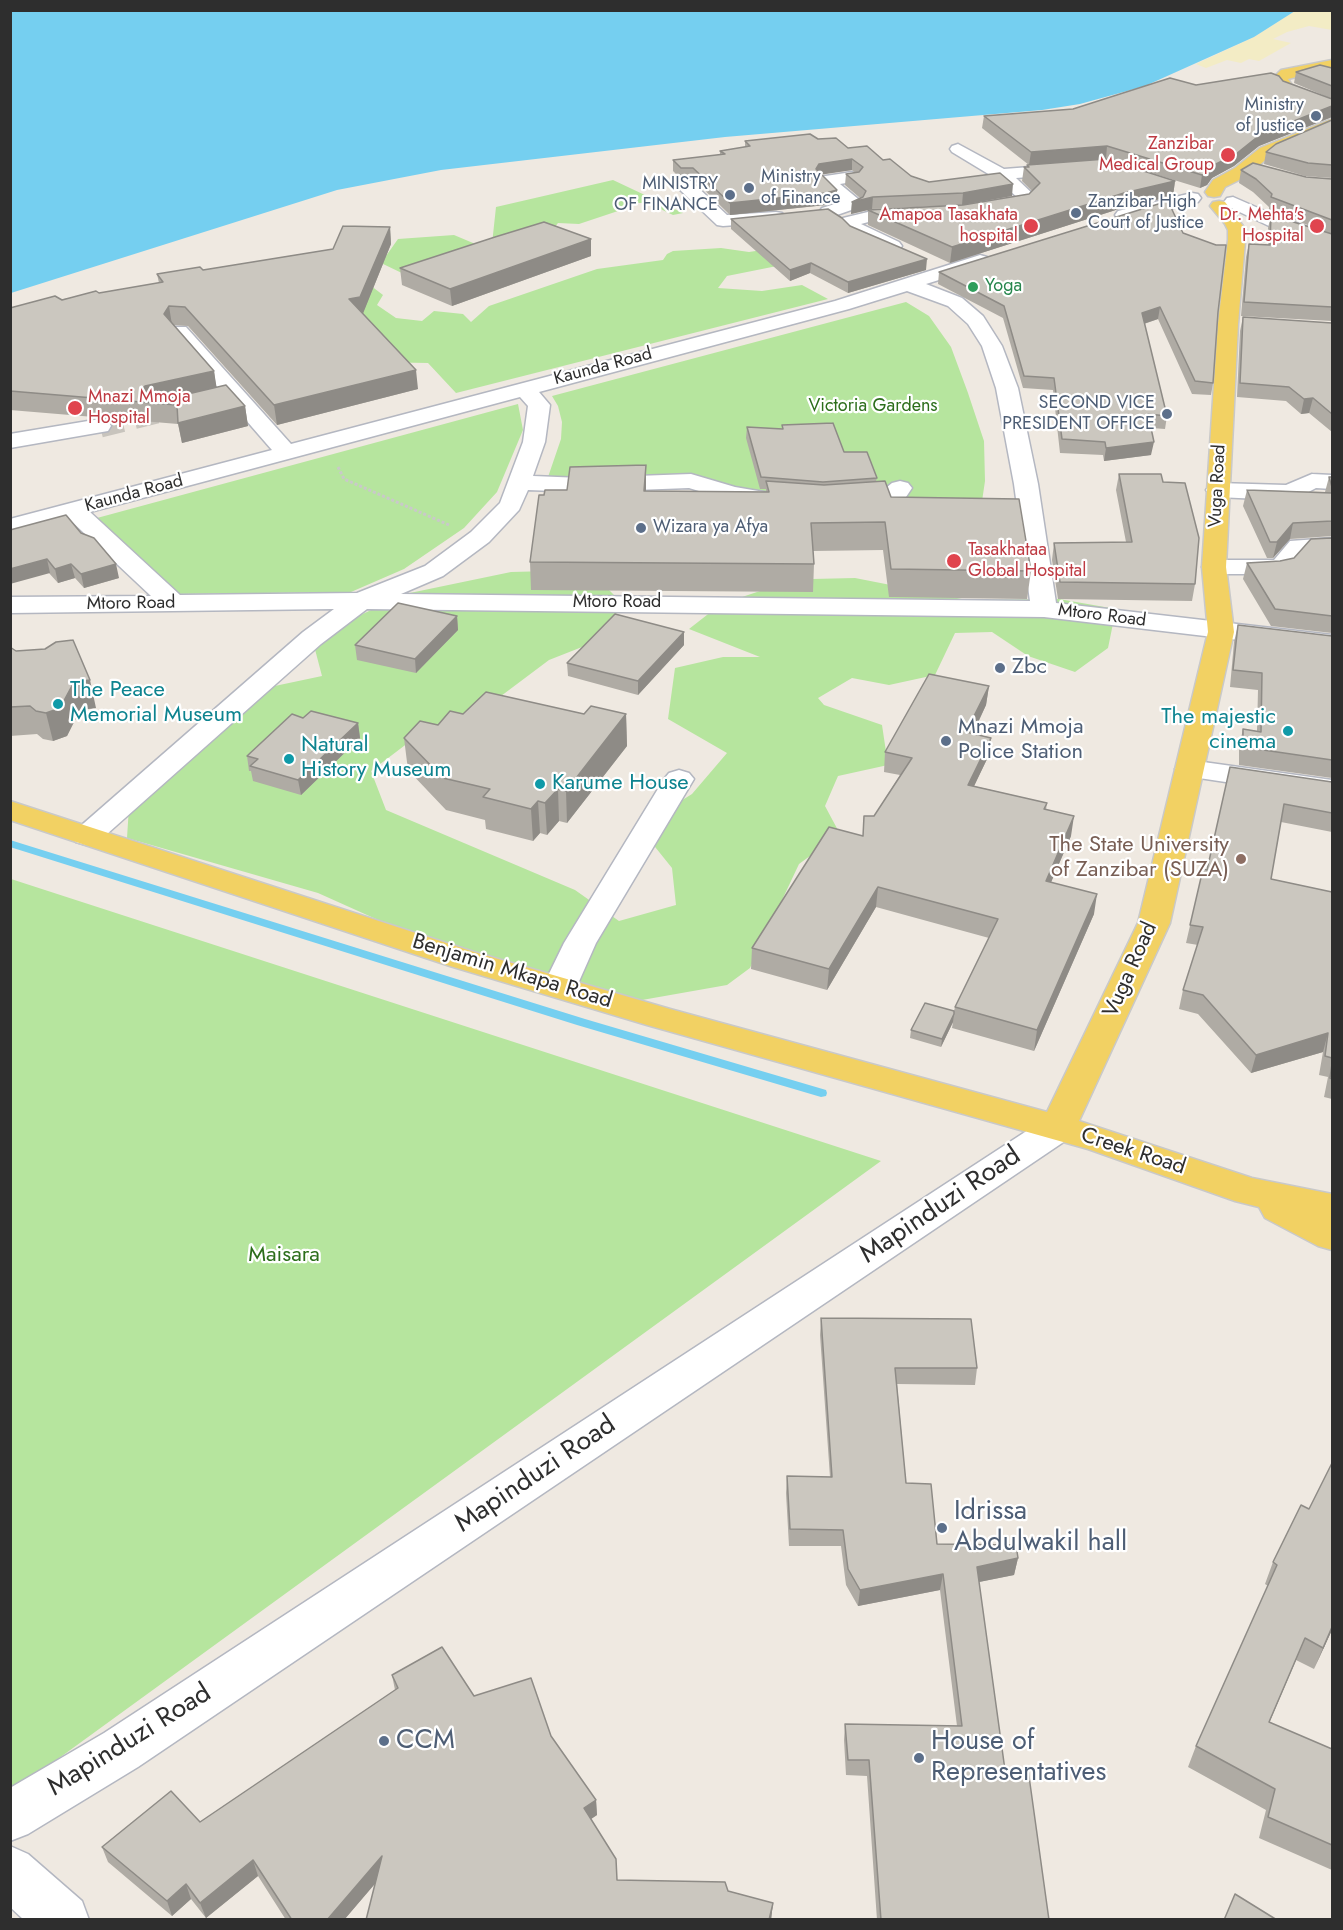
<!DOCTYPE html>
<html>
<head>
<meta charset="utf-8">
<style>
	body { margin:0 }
	#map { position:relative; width:1343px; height:1930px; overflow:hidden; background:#efe9e1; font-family:Jost,sans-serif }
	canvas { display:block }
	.frame { position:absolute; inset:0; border:12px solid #2e2e2e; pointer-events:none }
</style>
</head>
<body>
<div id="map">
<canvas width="1343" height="1930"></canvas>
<div class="frame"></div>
</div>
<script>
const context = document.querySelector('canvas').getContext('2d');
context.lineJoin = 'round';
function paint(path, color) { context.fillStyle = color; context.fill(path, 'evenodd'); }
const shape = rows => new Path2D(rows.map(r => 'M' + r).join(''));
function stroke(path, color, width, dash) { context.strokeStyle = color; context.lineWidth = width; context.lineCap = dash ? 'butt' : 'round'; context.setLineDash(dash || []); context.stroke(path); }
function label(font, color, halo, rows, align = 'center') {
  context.font = font + ' Jost,sans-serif'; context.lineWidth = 4.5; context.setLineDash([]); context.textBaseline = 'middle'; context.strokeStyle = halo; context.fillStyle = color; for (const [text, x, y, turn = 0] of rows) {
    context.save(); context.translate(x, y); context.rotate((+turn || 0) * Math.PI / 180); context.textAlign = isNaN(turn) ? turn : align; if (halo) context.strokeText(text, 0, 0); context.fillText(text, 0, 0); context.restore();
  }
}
const green = shape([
	[613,180,683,213,673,215,648,203,631,203,626,205,627,208,579,224,558,223,554,228,492,244,496,207],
	[454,235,492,251,406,275,381,263,398,239],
	[721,248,749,252,762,250,782,265,727,276,718,288,762,291,802,285,828,299,456,393,428,363,374,362,346,324,362,279,383,295,377,305,396,318,422,321,434,311,463,314,471,322,489,306,597,269,663,260,667,254,673,251],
	[906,302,929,316,951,347,968,393,984,441,985,481,981,508,547,480,561,439,562,422,558,406,552,396],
	[518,404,523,430,497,492,464,528,404,569,351,592,173,594,97,518],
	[589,570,620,601,610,636,549,660,481,711,421,733,371,771,386,810,575,890,619,921,676,905,672,868,639,827,692,794,727,753,668,719,675,668,723,657,760,657,689,629,721,604,760,591,812,579,855,578,967,600,1059,599,1116,609,1108,648,1075,672,1028,656,992,632,955,633,935,675,889,685,852,678,818,698,824,705,882,725,888,765,838,776,825,806,840,834,799,864,750,968,727,985,625,1003,396,928,318,893,127,838,129,807,270,687,322,676,312,638,405,594,511,572],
	[11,879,881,1161,11,1793]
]);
const sand = shape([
	[1295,11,1332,11,1332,30,1309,26,1287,32,1273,39,1291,43,1259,61,1249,59,1241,63,1227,60,1206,68,1196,64,1254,37]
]);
const water = shape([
	[11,11,1295,11,1254,37,1145,86,1080,104,1042,110,725,137,441,170,337,190,11,293]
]);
const stream = shape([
	[10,840,585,1019,826,1090,827,1093,826,1096,821,1097,577,1025,10,847,10,840]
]);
const minorTunnel = shape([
	[100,426,157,412]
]);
const path = shape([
	[338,467,344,479,449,525]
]);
const minor = shape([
	[958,144,1004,169,1069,164,1077,169,1069,174,1016,178,1036,197,1032,204,989,213,983,212,980,208,983,204,1017,197,995,178,952,152,950,149,952,146,958,144],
	[852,172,860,177,858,181,840,184,863,203,860,207,834,216,822,216,819,212,822,208,841,202,817,181,819,177,852,172],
	[685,180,691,181,727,215,776,212,782,213,785,217,782,221,776,222,723,226,717,225,679,189,676,185,679,181,685,180],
	[1192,193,1198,194,1201,198,1198,202,1124,220,1118,219,1115,215,1118,211,1192,193],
	[1233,197,1281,218,1332,235,1332,246,1269,226,1227,206,1224,202,1227,198,1233,197],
	[914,210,920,211,923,215,920,219,872,221,861,224,899,242,902,246,899,250,893,251,850,234,840,222,843,218,872,211,914,210],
	[980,255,987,257,989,261,987,265,926,284,962,298,983,316,1002,346,1018,388,1038,484,1056,603,1332,635,1332,651,1044,617,367,609,321,644,98,842,87,845,76,842,72,836,76,830,303,632,334,609,10,613,10,597,151,596,68,518,10,533,10,519,272,450,172,335,169,331,172,327,186,327,291,444,835,301,980,255],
	[907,291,948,306,968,324,982,346,996,388,1014,484,1030,601,401,594,443,576,489,542,519,510,528,490,582,492,689,488,732,501,768,506,776,504,780,499,776,494,735,487,691,474,582,478,533,476,545,442,550,405,539,392,849,309,907,291],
	[520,397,528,406,523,442,500,503,471,532,425,566,357,593,180,595,90,512,520,397],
	[100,419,108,421,111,426,108,431,10,448,10,434,100,419],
	[1312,474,1332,475,1332,489,1316,488,1299,497,1280,500,1218,497,1210,495,1206,490,1210,485,1218,483,1286,485,1312,474],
	[900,481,908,483,912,488,906,497,895,503,846,510,838,508,834,503,838,498,846,496,881,492,892,483,900,481],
	[1332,538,1332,552,1306,553,1290,572,1281,574,1214,574,1205,572,1202,567,1205,562,1214,560,1274,560,1290,541,1332,538],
	[1189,760,1332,780,1332,798,1179,775,1175,769,1179,763,1189,760],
	[679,770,689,773,694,779,596,943,577,986,572,994,560,997,548,994,543,986,564,943,664,779,669,773,679,770],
	[1058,1115,1071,1119,1076,1128,1071,1137,138,1767,28,1834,10,1841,10,1788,104,1733,1045,1119,1058,1115],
	[10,1846,28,1854,82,1901,89,1920,24,1920,10,1907,10,1846]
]);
const major = shape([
	[1332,60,1332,68,1288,79,1292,85,1322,97,1325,100,1322,103,1312,103,1282,91,1273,78,1281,70,1332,60],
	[1332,119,1332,129,1272,154,1247,176,1225,187,1220,196,1214,197,1208,196,1205,192,1213,180,1235,168,1260,148,1332,119],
	[1219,201,1225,202,1246,230,1238,324,1226,567,1234,632,1170,923,1079,1121,1252,1178,1332,1194,1332,1250,1318,1246,1265,1218,1259,1207,1235,1201,1088,1149,647,1025,450,966,10,820,10,801,474,952,670,1009,1047,1112,1138,923,1208,632,1202,567,1218,324,1228,240,1228,230,1225,224,1210,206,1213,202,1219,201]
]);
const wall = shape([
	[1332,68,1332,99,1294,83,1296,72],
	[1283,81,1332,99,1332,117,1259,146,1234,166,1212,178,1207,185,1200,188,1106,159,1029,165,982,128,984,116,1073,109,1196,85],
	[1332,120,1332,178,1305,176,1264,164,1266,152],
	[818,139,883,160,911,176,929,182,1012,196,962,205,872,209,851,214,852,202,860,198,845,185,846,174,855,173,852,170,821,174,837,201,826,205,730,215,693,179,681,179,673,171,673,160,720,155,720,151,745,147,745,141],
	[1027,165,1175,181,1173,196,1122,208,950,263,868,225,868,210,963,205,1029,194,1032,191,1022,181,1024,167,1027,167],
	[1241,170,1306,177,1332,179,1332,321,1241,316,1246,257,1249,244,1268,245,1268,228,1271,215,1331,234,1269,210,1269,207,1253,192,1239,183],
	[731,219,850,226,926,270,848,293,810,273,790,281,731,229],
	[390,227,391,244,363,313,418,389,277,425,188,326,174,325,214,371,216,387,245,406,248,426,182,443,178,424,10,410,10,308,159,283,157,274,203,270,333,249],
	[591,239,591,256,452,306,402,285,400,268],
	[939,272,1218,312,1213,383,1211,395,1192,394,1158,319,1144,324,1167,416,1165,429,1151,428,1151,455,1104,461,1103,455,1060,453,1053,390,1023,388,1003,318,938,284],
	[1243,317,1332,323,1332,432,1309,413,1301,414,1286,401,1237,397,1240,331],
	[782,425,844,452,877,478,876,481,891,497,1031,571,1027,599,889,597,883,550,813,551,814,564,813,592,531,590,530,562,544,495,567,490,646,465,646,491,766,492,766,489,760,489,746,438,747,427,782,429],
	[1119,474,1163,482,1195,584,1192,601,1058,599,1052,560,1054,543,1126,542,1116,490],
	[1329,477,1332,477,1332,536,1290,539,1273,558,1267,558,1243,506,1247,490,1325,492],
	[10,530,119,578,84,588,75,578,58,583],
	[1332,538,1332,635,1332,633,1271,626,1243,579,1247,563,1280,561,1294,558],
	[457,616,458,630,416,673,357,660,355,645],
	[1238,625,1332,636,1332,780,1332,778,1239,765,1239,747,1243,729,1257,731,1258,690,1230,687,1234,642],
	[684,645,638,695,568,676,567,663],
	[10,647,96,708,80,710,67,736,53,741,43,739,37,734,10,736],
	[989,686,986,705,973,734,988,757,974,786,1047,803,1046,810,1071,836,1051,882,1094,914,1034,1051,952,1028,953,1022,941,1047,910,1038,911,1030,954,1011,955,1007,989,938,876,907,827,990,751,969,752,948,863,836,864,816,874,816,900,775,884,772,885,752],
	[463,714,626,714,627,746,567,823,559,821,547,835,540,833,533,841,486,829,485,820,446,810,408,770,404,738],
	[303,718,358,723,360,738,301,795,253,781,251,771,249,771,247,756],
	[1230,767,1332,782,1332,832,1281,822,1271,879,1332,892,1332,1099,1324,1097,1328,1077,1319,1075,1323,1052,1251,1073,1198,1014,1179,1009,1183,990,1198,945,1186,943,1203,869,1207,870],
	[821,1318,977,1368,975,1385,897,1384,906,1483,937,1544,1018,1558,1014,1575,979,1582,1005,1770,1049,1920,877,1920,867,1776,846,1775,844,1740,845,1724,957,1726,940,1590,858,1606,846,1585,841,1546,789,1546,786,1493,787,1476,830,1477,820,1335],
	[1301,1505,1332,1630,1314,1669,1296,1660,1269,1723,1332,1749,1332,1870,1259,1838,1266,1810,1188,1767,1196,1746,1268,1586,1265,1584,1273,1562],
	[392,1675,474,1696,551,1736,596,1800,597,1815,591,1819,617,1880,728,1891,773,1903,771,1920,366,1920,376,1882,344,1920,286,1920,258,1876,206,1918,191,1899,172,1916,108,1862,102,1847,200,1822,395,1690]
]);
const shadedWall = shape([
	[1332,106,1332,117,1259,146,1234,166,1212,178,1207,185,1200,188,1202,175,1214,165,1261,134],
	[1107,146,1106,159,1029,165,1031,152],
	[852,159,852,170,819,175,816,169,819,164],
	[1175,181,1173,196,1122,208,950,263,952,247,1124,193],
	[1013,184,1012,196,962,205,963,193],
	[837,190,837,201,826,205,730,215,730,203],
	[873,197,872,209,851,214,852,202],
	[390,227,391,244,362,316,349,299],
	[591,239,591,256,452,306,450,289],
	[927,259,926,270,848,293,848,282],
	[811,263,810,273,790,281,790,270],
	[169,306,172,325,164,314],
	[1160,307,1158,319,1140,325,1142,313],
	[416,370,418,389,277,425,274,405],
	[214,371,217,390,156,403,142,402,140,391,145,386],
	[1313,398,1309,413,1301,414,1304,399],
	[245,406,248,426,182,443,178,423],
	[1154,442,1151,455,1104,461,1106,448],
	[646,465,646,492,644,491],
	[1293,523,1290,539,1273,558,1277,542],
	[47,559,50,573,10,584,10,569],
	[71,564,75,578,58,583,55,569],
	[116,564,119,578,84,588,81,574],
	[457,616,458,630,416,673,415,659],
	[684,632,684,645,638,695,638,681],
	[90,680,96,708,80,710,67,736,53,741,46,713,74,682],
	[989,686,986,705,964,752,966,732],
	[626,714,627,746,567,823,566,791],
	[358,723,360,738,301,795,298,780],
	[991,738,988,757,965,805,968,785],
	[558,789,559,821,547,835,545,803],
	[538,801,540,833,533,841,531,809],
	[1074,816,1071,836,1043,901,1046,881],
	[878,887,876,907,827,990,829,969],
	[1097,894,1094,914,1034,1051,1037,1030],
	[954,1014,953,1022,941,1047,942,1039],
	[1328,1033,1323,1052,1251,1073,1256,1055],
	[1018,1558,1014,1575,974,1583,977,1567],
	[943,1574,940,1590,858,1606,860,1590],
	[1332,1627,1332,1630,1314,1669],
	[1305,1638,1296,1660,1260,1744,1269,1722],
	[596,1800,597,1815,585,1823,584,1808],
	[382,1856,386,1871,344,1920,327,1920],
	[253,1860,258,1876,206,1918,200,1903],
	[186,1884,191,1899,172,1916,167,1901],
	[773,1903,771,1920,769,1920]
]);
const building = shape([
	[1320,65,1332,68,1332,86,1296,72,1320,65],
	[1271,73,1279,76,1283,81,1332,99,1332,106,1261,134,1236,154,1214,165,1209,173,1202,175,1107,146,1031,152,984,116,1073,109,1170,78,1196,85,1271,73],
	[1332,120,1332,165,1308,163,1266,152,1276,144,1332,120],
	[810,134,818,139,836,138,848,148,867,146,883,160,890,159,911,176,929,182,1000,173,1013,184,963,193,873,197,852,202,863,197,866,191,846,174,859,172,863,167,852,159,819,164,816,169,837,190,826,193,730,203,693,168,681,168,673,160,725,154,720,151,750,146,745,141,810,134],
	[1106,159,1175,181,1124,193,952,247,868,210,963,205,1029,194,1040,183,1024,167,1029,167,1027,165,1106,159],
	[1253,163,1306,177,1332,179,1332,220,1271,197,1272,194,1256,179,1241,170,1253,163],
	[1168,201,1183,233,1216,245,1226,245,1218,312,1213,383,1195,381,1160,307,1142,313,1167,416,1148,414,1154,442,1106,448,1105,442,1062,439,1054,378,1024,376,1004,306,939,272,1168,201],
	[828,209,842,218,850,226,927,259,848,282,811,263,790,270,731,219,828,209],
	[1271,215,1332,234,1332,307,1244,302,1249,244,1270,245,1271,215],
	[544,222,591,239,450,289,400,268,495,237,544,222],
	[343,226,390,227,360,297,349,299,416,370,274,405,185,307,169,306,164,314,214,371,145,386,140,391,143,399,154,402,226,385,245,406,178,423,177,405,10,391,10,308,55,296,62,300,96,291,99,293,163,282,157,274,200,267,203,270,333,249,343,226],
	[1243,317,1332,323,1332,414,1313,398,1304,399,1289,387,1240,383,1243,317],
	[833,423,844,452,867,452,877,478,823,482,761,477,747,427,783,429,782,425,833,423],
	[646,465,644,491,769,492,766,481,824,485,885,481,891,497,1019,499,1031,571,891,569,885,522,811,523,814,564,530,562,539,495,544,495,545,490,567,490,570,467,646,465],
	[1119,474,1161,474,1163,482,1185,483,1199,538,1195,584,1060,582,1054,543,1132,542,1119,474],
	[1329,477,1332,477,1332,487,1329,477],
	[1247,490,1332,493,1332,521,1293,523,1277,542,1270,542,1247,490],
	[66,515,81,533,94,538,116,564,81,574,71,564,55,569,47,559,10,569,10,530,66,515],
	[1332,538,1332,616,1275,609,1247,563,1280,561,1294,558,1311,539,1332,538],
	[398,603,457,616,415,659,355,645,398,603],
	[615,614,684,632,638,681,567,663,615,614],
	[1238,625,1332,636,1332,760,1243,747,1243,729,1261,732,1262,673,1233,670,1238,625],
	[73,640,90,680,74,682,60,708,46,713,36,711,30,706,10,707,10,647,16,651,45,649,56,642,73,640],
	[929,674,989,686,966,732,991,738,968,785,1047,803,1044,809,1074,816,1046,881,1097,894,1037,1030,955,1007,998,919,878,887,829,969,752,948,829,827,863,836,864,816,874,816,912,758,885,752,929,674],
	[486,692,584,714,591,706,626,714,566,791,558,789,545,803,538,801,531,809,483,797,490,789,443,778,404,738,420,721,438,725,450,711,463,714,486,692],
	[311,711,358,723,298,780,250,766,258,759,247,756,292,714,303,718,311,711],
	[1230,767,1332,782,1332,813,1284,804,1271,879,1332,892,1332,1058,1325,1056,1328,1033,1256,1055,1203,995,1183,990,1203,927,1190,925,1203,869,1207,870,1230,767],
	[925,1003,954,1011,954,1014,942,1039,911,1030,925,1003],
	[1332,1064,1332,1079,1330,1078,1332,1064],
	[821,1318,971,1319,977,1368,895,1368,906,1483,931,1484,937,1544,1016,1545,1018,1558,977,1567,1005,1770,1028,1769,1049,1920,881,1920,869,1760,848,1760,845,1724,962,1726,943,1574,860,1590,848,1569,843,1530,790,1529,787,1476,832,1477,821,1318],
	[1332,1463,1332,1627,1323,1648,1305,1638,1269,1722,1332,1749,1332,1845,1268,1817,1275,1789,1196,1746,1277,1565,1273,1562,1301,1505,1309,1509,1332,1463],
	[442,1647,474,1696,531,1678,551,1736,596,1800,584,1808,616,1859,617,1880,725,1882,728,1891,773,1903,769,1920,366,1920,382,1856,327,1920,292,1920,253,1860,200,1903,186,1884,167,1901,102,1847,171,1791,200,1822,398,1688,392,1675,442,1647],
	[1235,1894,1277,1920,1224,1920,1235,1894]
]);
const markers = [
	[1316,116,6,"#5c6f8a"],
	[1228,155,8,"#e0444e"],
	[749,188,6,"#5c6f8a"],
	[730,195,6,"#5c6f8a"],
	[1076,213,6,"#5c6f8a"],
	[1031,226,8,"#e0444e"],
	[1317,226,8,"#e0444e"],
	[973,287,6,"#2e9e5b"],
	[75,408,8,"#e0444e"],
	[1167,414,6,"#5c6f8a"],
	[641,528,6,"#5c6f8a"],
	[954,561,8,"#e0444e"],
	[1000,668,6,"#5c6f8a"],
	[58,704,6,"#0f9aa8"],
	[1288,731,6,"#0f9aa8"],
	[946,741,6,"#5c6f8a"],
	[289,759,6,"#0f9aa8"],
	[540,784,6,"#0f9aa8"],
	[1241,859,6,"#8d6e63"],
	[942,1528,6,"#5c6f8a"],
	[384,1741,6,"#5c6f8a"],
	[919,1758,6,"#5c6f8a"]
];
const farServicenames = [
	["Ministry",1304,106],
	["of Justice",1304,127],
	["Ministry",761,178,"left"],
	["of Finance",761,199,"left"],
	["MINISTRY",718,185],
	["OF FINANCE",718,206],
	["Zanzibar High",1088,203,"left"],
	["Court of Justice",1088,224,"left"],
	["SECOND VICE",1155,404],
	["PRESIDENT OFFICE",1155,425],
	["Wizara ya Afya",653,528,"left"]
];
const farHealthnames = [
	["Zanzibar",1214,145],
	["Medical Group",1214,166],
	["Amapoa Tasakhata",1018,216],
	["hospital",1018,237],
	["Dr. Mehta's",1304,216],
	["Hospital",1304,237],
	["Mnazi Mmoja",88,398,"left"],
	["Hospital",88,419,"left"],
	["Tasakhataa",968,551,"left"],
	["Global Hospital",968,572,"left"]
];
const farLeisurenames = [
	["Yoga",985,287]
];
const farStreetnames = [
	["Kaunda Road",603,367,-15],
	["Vuga Road",1218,486,-87],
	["Kaunda Road",134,494,-15],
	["Mtoro Road",617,603],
	["Mtoro Road",131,604,-1],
	["Mtoro Road",1102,616,7]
];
const farParknames = [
	["Victoria Gardens",873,407]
];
const serviceNames = [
	["Zbc",1012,668],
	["Mnazi Mmoja",958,728],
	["Police Station",958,753]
];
const cultureNames = [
	["The Peace",70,691],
	["Memorial Museum",70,716],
	["The majestic",1276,718,"right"],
	["cinema",1276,743,"right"],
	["Natural",301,746],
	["History Museum",301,771],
	["Karume House",552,784]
];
const educationNames = [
	["The State University",1229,846],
	["of Zanzibar (SUZA)",1229,871]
];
const streetNames = [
	["Vuga Road",1131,970,-66],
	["Benjamin Mkapa Road",512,972,17],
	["Creek Road",1133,1152,18]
];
const parkNames = [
	["Maisara",284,1256]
];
const nearStreetnames = [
	["Mapinduzi Road",941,1206,-34],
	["Mapinduzi Road",536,1475,-34],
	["Mapinduzi Road",130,1741,-32]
];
const nearServicenames = [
	["Idrissa",954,1512],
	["Abdulwakil hall",954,1543],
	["CCM",396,1741],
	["House of",931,1742],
	["Representatives",931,1773]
];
paint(green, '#b6e59e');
paint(sand, '#f3ecc5');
paint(water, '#75cff0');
paint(stream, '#75cff0');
stroke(minorTunnel, '#c8c4bd', 23, [23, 12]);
stroke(minor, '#b4b7c1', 3);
stroke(major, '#c9c9c9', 3);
stroke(path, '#c9c9c9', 3, [3, 2]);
paint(minor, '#fff');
paint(major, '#f2d163');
paint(wall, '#afaba4');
paint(shadedWall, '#8e8b86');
paint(building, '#cbc7bf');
stroke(building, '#8e8b86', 1.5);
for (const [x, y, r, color] of markers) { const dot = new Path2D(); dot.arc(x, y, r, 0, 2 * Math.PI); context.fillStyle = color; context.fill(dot); stroke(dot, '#fff', 2); }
label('18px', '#4e5e75', '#fff', farServicenames, 'right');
label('18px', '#be3a42', '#fff', farHealthnames, 'right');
label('18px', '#27864d', '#fff', farLeisurenames, 'left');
label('18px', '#2e2e2e', '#fff', farStreetnames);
label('18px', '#2c6e1b', '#fff', farParknames);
label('22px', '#4e5e75', '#fff', serviceNames, 'left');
label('22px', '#0d838f', '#fff', cultureNames, 'left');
label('22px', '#785e54', '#fff', educationNames, 'right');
label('22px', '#2e2e2e', '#fff', streetNames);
label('22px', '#2c6e1b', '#fff', parkNames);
label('27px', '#2e2e2e', '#fff', nearStreetnames);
label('27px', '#4e5e75', '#fff', nearServicenames, 'left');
</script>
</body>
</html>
